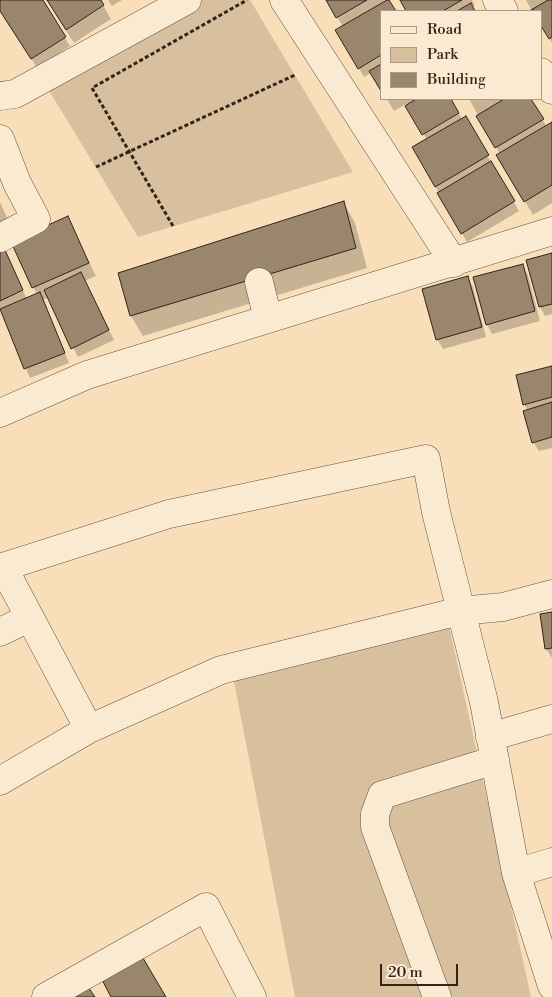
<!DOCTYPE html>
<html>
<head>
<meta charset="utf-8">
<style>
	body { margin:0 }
	#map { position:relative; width:552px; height:997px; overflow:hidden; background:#f9dfb9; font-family:"Libre Bodoni",serif }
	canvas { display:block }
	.legend { position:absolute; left:380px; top:10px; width:162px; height:90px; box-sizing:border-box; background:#fbead2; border:1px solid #ab9a89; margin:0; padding:6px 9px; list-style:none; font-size:15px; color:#34231b }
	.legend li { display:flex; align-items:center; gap:10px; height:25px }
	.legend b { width:25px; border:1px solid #ab9a89 }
	.scale { position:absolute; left:380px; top:964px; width:78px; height:22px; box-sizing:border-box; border:2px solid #34231b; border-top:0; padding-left:6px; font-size:15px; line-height:18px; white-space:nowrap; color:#34231b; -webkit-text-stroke:4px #fbead2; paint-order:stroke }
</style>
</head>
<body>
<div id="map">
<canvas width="552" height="997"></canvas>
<ul class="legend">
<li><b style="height:6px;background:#fbead2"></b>Road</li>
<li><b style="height:14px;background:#d8bf9e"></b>Park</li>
<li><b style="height:14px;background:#9a856d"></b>Building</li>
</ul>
<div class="scale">20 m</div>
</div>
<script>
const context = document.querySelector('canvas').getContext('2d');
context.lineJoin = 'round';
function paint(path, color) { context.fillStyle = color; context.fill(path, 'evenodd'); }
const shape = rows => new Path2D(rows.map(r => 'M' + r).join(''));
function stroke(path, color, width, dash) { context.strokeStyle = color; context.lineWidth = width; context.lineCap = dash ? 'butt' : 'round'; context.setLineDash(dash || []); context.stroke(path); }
const green = shape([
	[202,0,250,0,353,172,138,237,48,89],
	[449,626,531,997,295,997,233,676]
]);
const shadow = shape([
	[0,0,41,0,70,46,37,68,0,9],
	[47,0,100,0,111,19,74,43],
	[108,0,122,0,112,6],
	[327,0,388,0,395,11,381,11,381,89,371,73,364,77,337,31,343,27],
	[401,0,472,0,475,5,471,7,474,11,408,11],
	[526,0,552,0,552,43,541,23,541,11,532,11],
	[387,99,450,99,462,119,465,117,519,211,467,242,413,148,427,140,406,104,394,111],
	[469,99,530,99,547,127,552,123,552,203,533,215,498,155,500,154],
	[0,202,17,240,67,217,96,276,85,281,114,340,78,357,48,297,43,300,69,363,30,378,0,308],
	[14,245,37,295,27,299,4,250],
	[343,202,355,223,367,268,143,336,131,316],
	[552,255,552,314,545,316,540,307,528,261],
	[522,265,528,275,540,321,492,334,487,324],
	[467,277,473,287,486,337,443,349,437,339],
	[552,367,552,448,539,451,533,442,528,411,524,404],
	[552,613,552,658,546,649]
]);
const building = shape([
	[0,0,43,0,66,37,31,59,0,11,0,0],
	[47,0,101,0,104,5,66,30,47,0],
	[326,0,367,0,336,18,326,0],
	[387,0,389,0,396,11,381,11,381,55,358,69,335,30,387,0],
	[400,0,462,0,443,11,406,11,400,0],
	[548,0,552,0,552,37,549,39,541,26,541,11,531,10,548,0],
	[471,3,475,11,457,11,471,3],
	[381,64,381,91,369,71,381,64],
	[416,99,451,99,459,113,422,135,405,106,416,99],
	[504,99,531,99,544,119,495,148,476,116,504,99],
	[466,116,489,155,435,187,412,147,466,116],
	[552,122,552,185,524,202,496,155,552,122],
	[491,161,515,201,461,234,437,193,491,161],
	[344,201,356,248,130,316,118,273,344,201],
	[68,216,89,263,32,288,11,242,68,216],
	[5,250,23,290,0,301,0,252,5,250],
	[552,253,552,304,539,307,526,260,552,253],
	[523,264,535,311,486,325,473,277,523,264],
	[81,272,109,330,71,349,44,290,81,272],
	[468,276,482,327,436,340,422,289,468,276],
	[40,292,65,353,24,369,0,309,40,292],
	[552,366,552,397,523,405,516,375,552,366],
	[552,402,552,437,532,443,523,411,552,402],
	[552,612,552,648,545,649,540,614,552,612],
	[140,953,166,997,111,997,100,976,140,953],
	[84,981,95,997,59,997,84,981]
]);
const path = shape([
	[96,167,295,75],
	[173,226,92,88,247,0]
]);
const minor = shape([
	[284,0,454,263],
	[497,0,504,11],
	[541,72,552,90],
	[0,96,15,94,187,0],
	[0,139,17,183,36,219,0,238],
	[259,282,268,319],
	[0,413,87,375,552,231],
	[3,567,89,729],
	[0,568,169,514,426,459,436,512,484,702,516,873,552,986],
	[0,632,29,618],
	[490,737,552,719],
	[0,781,89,729,221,670,460,611,503,607,552,594],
	[516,873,552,862],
	[46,997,206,907,252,997],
	[437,997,375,827,375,814,382,795,495,760]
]);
paint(green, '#d8bf9e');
paint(shadow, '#0003');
paint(building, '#9a856d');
stroke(building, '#34231b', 1);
stroke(minor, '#655242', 29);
stroke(path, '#34231b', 3, [4, 2.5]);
stroke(minor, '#fbead2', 28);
</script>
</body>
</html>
